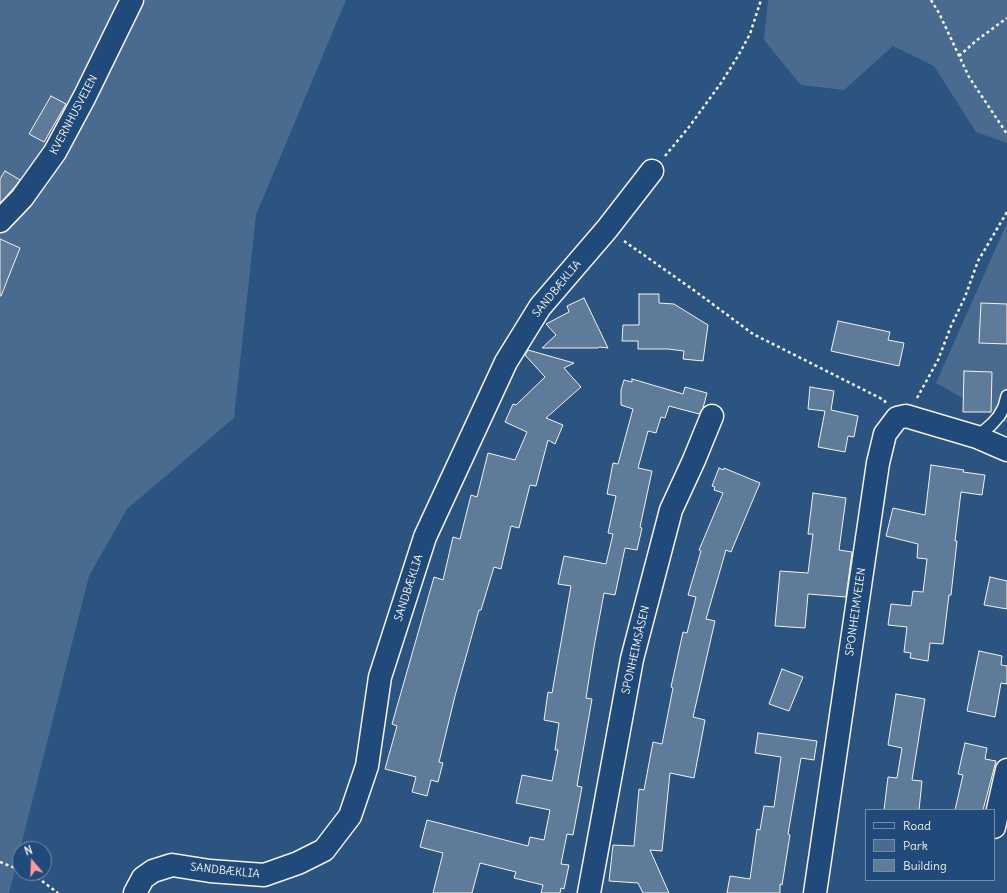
<!DOCTYPE html>
<html>
<head>
<meta charset="utf-8">
<style>
	body { margin:0 }
	#map { position:relative; width:1007px; height:893px; overflow:hidden; background:#2c5481; font-family:Delius,sans-serif }
	canvas { display:block }
	.legend { position:absolute; left:865px; top:809px; width:130px; height:72px; box-sizing:border-box; background:#1f4a7a; border:1px solid #748da6; margin:0; padding:5px 7px; list-style:none; font-size:12px; color:#f4f1e8 }
	.legend li { display:flex; align-items:center; gap:8px; height:20px }
	.legend b { width:20px; border:1px solid #748da6 }
	.north { position:absolute; left:12px; top:841px; width:40px; height:40px; box-sizing:border-box; background:#1f4a7a; border:1px solid #748da6; border-radius:50%; rotate:341deg; font-size:11px; font-weight:700; line-height:16px; text-align:center; color:#f4f1e8 }
	.north::after { content:''; display:block; margin:auto; width:14px; height:18px; background:#ff9aa2; clip-path:polygon(50% 0,100% 100%,50% 72%,0 100%) }
</style>
</head>
<body>
<div id="map">
<canvas width="1007" height="893"></canvas>
<ul class="legend">
<li><b style="height:5px;background:#1f4a7a"></b>Road</li>
<li><b style="height:11px;background:#496b90"></b>Park</li>
<li><b style="height:11px;background:#5e7b9a"></b>Building</li>
</ul>
<div class="north">N</div>
</div>
<script>
const context = document.querySelector('canvas').getContext('2d');
context.lineJoin = 'round';
function paint(path, color) { context.fillStyle = color; context.fill(path, 'evenodd'); }
const shape = rows => new Path2D(rows.map(r => 'M' + r).join(''));
function stroke(path, color, width, dash) { context.strokeStyle = color; context.lineWidth = width; context.lineCap = dash ? 'butt' : 'round'; context.setLineDash(dash || []); context.stroke(path); }
function label(font, color, halo, rows, align = 'center') {
  context.font = font + ' Delius,sans-serif'; context.lineWidth = 4; context.setLineDash([]); context.textBaseline = 'middle'; context.strokeStyle = halo; context.fillStyle = color; for (const [text, x, y, turn = 0] of rows) {
    context.save(); context.translate(x, y); context.rotate((+turn || 0) * Math.PI / 180); context.textAlign = isNaN(turn) ? turn : align; if (halo) context.strokeText(text, 0, 0); context.fillText(text, 0, 0); context.restore();
  }
}
const green = shape([
	[0,0,346,0,256,215,234,418,127,509,89,576,9,893,0,893],
	[768,0,1007,0,1007,143,976,132,934,66,893,46,844,90,801,85,764,40],
	[1007,223,1007,423,936,383]
]);
const building = shape([
	[51,96,66,104,44,142,29,134,51,96],
	[5,171,20,180,12,190,0,203,0,179,5,171],
	[0,239,20,248,1,296,0,296,0,239],
	[639,294,659,294,659,303,674,304,708,325,703,361,683,359,684,351,668,349,638,349,638,341,622,341,623,325,639,325,639,294],
	[584,298,608,348,599,347,598,348,542,348,556,335,546,324,569,312,567,306,584,298],
	[981,303,1007,304,1007,344,979,343,981,303],
	[838,321,890,332,888,340,904,343,899,366,831,351,838,321],
	[528,350,574,363,564,368,581,387,546,418,563,425,555,444,548,440,536,486,530,485,519,528,511,526,501,569,494,567,481,610,479,610,455,696,439,762,443,763,438,782,431,780,427,796,412,792,416,777,385,769,397,726,392,724,434,577,443,580,453,537,460,539,471,495,477,497,488,453,515,460,527,432,505,422,513,404,516,405,545,377,525,355,528,350],
	[964,371,992,372,991,412,963,412,964,371],
	[632,379,683,394,685,387,707,393,703,408,699,414,669,406,665,418,661,417,656,433,648,431,638,468,652,471,640,527,642,528,637,550,625,548,615,595,604,593,594,647,586,698,592,699,577,786,582,787,573,835,567,834,561,864,569,865,564,889,561,888,560,893,541,893,543,885,514,878,516,872,480,863,472,893,433,893,443,853,420,847,427,820,528,846,530,837,544,840,550,810,516,803,522,775,552,781,558,750,555,750,559,723,544,720,548,692,552,693,571,586,558,584,564,556,606,564,613,534,608,533,616,496,607,494,613,463,618,464,633,409,621,405,621,390,624,380,632,382,632,379],
	[810,387,834,391,831,410,858,416,854,437,848,436,845,452,818,447,825,411,808,409,810,387],
	[931,465,964,470,963,472,985,475,982,495,961,492,955,541,957,541,951,595,949,595,943,644,930,643,928,661,910,658,911,653,904,652,907,627,888,625,891,604,911,606,913,591,923,592,927,559,917,558,918,544,886,536,893,508,925,515,931,465],
	[719,468,723,470,724,468,760,483,731,552,726,550,706,619,715,621,693,717,705,720,694,778,670,773,662,851,650,850,669,893,643,893,638,883,609,881,613,845,634,846,639,789,644,790,653,742,662,744,673,688,671,687,683,632,687,633,696,597,688,595,701,551,699,550,723,493,714,490,715,487,712,486,719,468],
	[813,493,846,498,839,550,852,552,846,597,808,594,805,628,775,626,780,571,808,573,813,534,808,534,813,493],
	[990,577,1007,581,1007,609,984,605,990,577],
	[979,651,1002,656,1001,665,1007,666,1007,684,1001,683,995,717,967,711,979,651],
	[782,669,803,677,789,711,769,704,782,669],
	[896,694,925,699,912,780,922,781,919,810,884,810,888,777,897,778,902,748,888,745,896,694],
	[758,733,817,741,814,760,801,758,788,834,790,835,782,885,780,884,780,893,727,893,730,876,750,879,757,829,760,830,764,806,774,807,781,757,755,753,758,733],
	[965,743,987,748,985,759,996,761,983,810,955,810,963,775,958,774,965,743]
]);
const path = shape([
	[931,0,939,13,969,77,1007,134],
	[959,56,977,40,1007,18],
	[665,156,689,127,721,83,738,56,750,34,761,0],
	[624,241,695,291,753,334,884,400,886,403],
	[917,398,938,360,951,326,965,297,978,261,1007,212],
	[0,862,20,870],
	[26,873,38,878,58,893]
]);
const service = shape([
	[977,437,992,424,999,416,1004,407,1007,396]
]);
const minor = shape([
	[0,221,22,198,55,152,85,96,132,0],
	[994,827,1007,770],
	[135,893,143,878,153,871,172,865,210,871,264,875,298,863,324,850,350,816,367,766,380,677,425,537,506,362,540,307,607,229,652,171],
	[589,893,632,659,671,510,694,460,712,416],
	[815,893,878,463,885,434,897,418,906,416,977,437,1007,450]
]);
const streetNames = [
	["KVERNHUSVEIEN",74,115,-62],
	["SANDBÆKLIA",557,289,-51],
	["SANDBÆKLIA",409,588,-72],
	["SPONHEIMVEIEN",856,612,-82],
	["SPONHEIMSÅSEN",636,650,-77],
	["SANDBÆKLIA",225,871,6]
];
paint(green, '#496b90');
paint(building, '#5e7b9a');
stroke(building, '#f4f1e8', 1);
stroke(service, '#f4f1e8', 14);
stroke(minor, '#f4f1e8', 25);
stroke(path, '#f4f1e8', 2.5, [3, 3]);
stroke(service, '#1f4a7a', 11);
stroke(minor, '#1f4a7a', 22);
label('11px', '#f4f1e8', '#1f4a7a', streetNames);
</script>
</body>
</html>
